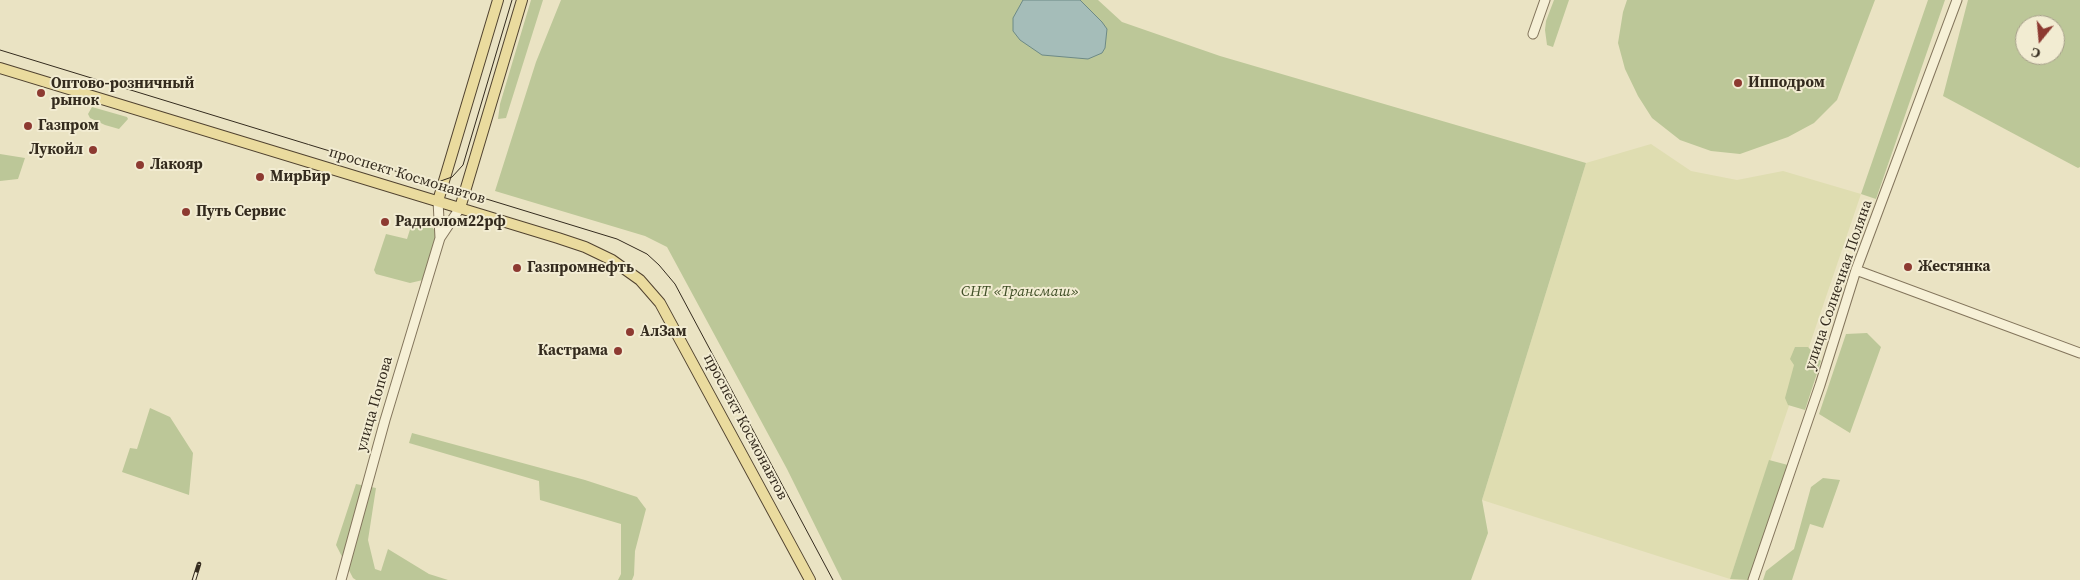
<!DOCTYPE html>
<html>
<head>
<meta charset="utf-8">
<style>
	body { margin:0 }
	#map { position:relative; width:2080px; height:580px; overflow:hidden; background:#eae3c3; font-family:"Source Serif 4",serif }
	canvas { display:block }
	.north { position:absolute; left:2015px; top:15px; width:50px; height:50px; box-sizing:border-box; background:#f2ecd2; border:1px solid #a69f8a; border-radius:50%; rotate:197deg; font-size:14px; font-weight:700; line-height:20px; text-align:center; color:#342b1e }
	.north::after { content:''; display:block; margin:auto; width:18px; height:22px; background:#8d3a31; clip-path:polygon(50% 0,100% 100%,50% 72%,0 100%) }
</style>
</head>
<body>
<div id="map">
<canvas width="2080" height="580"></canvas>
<div class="north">С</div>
</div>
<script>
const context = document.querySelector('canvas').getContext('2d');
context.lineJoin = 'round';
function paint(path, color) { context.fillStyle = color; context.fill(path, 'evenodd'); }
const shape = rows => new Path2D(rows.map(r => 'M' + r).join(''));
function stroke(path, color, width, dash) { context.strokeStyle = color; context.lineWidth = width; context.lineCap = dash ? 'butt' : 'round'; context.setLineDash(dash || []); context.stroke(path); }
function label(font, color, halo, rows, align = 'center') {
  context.font = font + ' "Source Serif 4",serif'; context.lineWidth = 4; context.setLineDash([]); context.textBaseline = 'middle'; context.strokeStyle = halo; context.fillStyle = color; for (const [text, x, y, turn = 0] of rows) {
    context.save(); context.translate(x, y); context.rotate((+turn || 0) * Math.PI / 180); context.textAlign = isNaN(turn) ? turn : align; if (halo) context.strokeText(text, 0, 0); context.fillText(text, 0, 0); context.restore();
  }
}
const farmland = shape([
	[1651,144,1691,171,1737,180,1783,171,1861,194,1730,579,1482,500,1586,163]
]);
const green = shape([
	[531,0,543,0,506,118,498,119,500,104],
	[561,0,1098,0,1122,22,1220,56,1586,163,1482,500,1488,533,1471,580,842,580,787,469,667,247,645,236,495,191,536,62],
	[1554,0,1569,0,1553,47,1547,45,1545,30,1546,21],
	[1627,0,1875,0,1837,100,1814,123,1788,137,1740,154,1711,151,1680,140,1652,118,1638,96,1625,69,1618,43,1623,12],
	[1928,0,1945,0,1876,199,1861,194],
	[1968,0,2080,0,2080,167,2078,168,1943,96],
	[2025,25,2055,25,2055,55,2025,55],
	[92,107,127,117,128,119,119,129,105,125,90,118,88,114],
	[0,154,25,158,18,179,0,181],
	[413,220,428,225,437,231,423,280,410,283,376,274,374,270,386,234,407,239],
	[1867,333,1881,347,1850,433,1819,414,1846,334],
	[1795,347,1808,347,1821,361,1805,410,1788,405,1785,398,1794,365,1790,359],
	[150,408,170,417,193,453,189,495,122,472,130,448,137,449],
	[412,433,585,480,637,497,646,509,635,551,634,575,632,580,618,580,621,574,621,524,540,500,539,481,409,443],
	[1769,460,1788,465,1748,580,1730,579],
	[1823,478,1840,480,1823,528,1810,524,1792,580,1763,580,1766,571,1794,549,1811,487],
	[356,484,376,488,368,540,375,569,381,571,388,549,429,574,448,580,356,580,353,578,336,545]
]);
const water = shape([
	[1023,0,1080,0,1102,22,1107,29,1105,48,1102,53,1088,59,1042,55,1020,40,1013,31,1013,18,1023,0]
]);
const minor = shape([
	[1533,34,1545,0],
	[438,201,440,238],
	[1856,270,2080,353],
	[341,580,385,420,440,238,460,208],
	[1753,580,1820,385,1856,270,1957,0]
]);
const major = shape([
	[0,68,558,238,585,247,612,260,640,280,660,303,810,580],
	[438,201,498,0],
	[460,208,522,0]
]);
const tram = shape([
	[0,50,617,239,647,254,659,265,675,284,833,580],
	[435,183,452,177,463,165,512,0]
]);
const rail = shape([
	[194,580,199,564]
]);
const markers = [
	[1738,83,5,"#8d3a31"],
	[41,93,5,"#8d3a31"],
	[28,126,5,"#8d3a31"],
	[93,150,5,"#8d3a31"],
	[140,165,5,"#8d3a31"],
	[260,177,5,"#8d3a31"],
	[186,212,5,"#8d3a31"],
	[385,222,5,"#8d3a31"],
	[1908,267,5,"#8d3a31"],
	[517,268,5,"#8d3a31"],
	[630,332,5,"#8d3a31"],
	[618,351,5,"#8d3a31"]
];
const poiNames = [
	["Ипподром",1748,83],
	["Оптово-розничный",51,84],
	["рынок",51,101],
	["Газпром",38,126],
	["Лукойл",83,150,"right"],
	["Лакояр",150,165],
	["МирБир",270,177],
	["Путь Сервис",196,212],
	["Радиолом22рф",395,222],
	["Жестянка",1918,267],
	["Газпромнефть",527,268],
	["АлЗам",640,332],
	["Кастрама",608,351,"right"]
];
const streetNames = [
	["проспект Космонавтов",407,176,17],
	["улица Солнечная Поляна",1839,285,-71],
	["улица Попова",375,404,-74],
	["проспект Космонавтов",745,427,62]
];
const parkNames = [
	["СНТ «Трансмаш»",1020,292]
];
paint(farmland, '#dfddb1');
paint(green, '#bcc798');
paint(water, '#a5bdb9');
stroke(water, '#6d8a86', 1);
stroke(minor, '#83755c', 11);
stroke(major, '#514330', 12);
stroke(minor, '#f6f0d6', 9);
stroke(major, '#eadb9e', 10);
stroke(tram, '#342b1e', 1);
stroke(rail, '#342b1e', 4.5);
stroke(rail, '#f2ecd2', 2.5, [8]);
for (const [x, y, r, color] of markers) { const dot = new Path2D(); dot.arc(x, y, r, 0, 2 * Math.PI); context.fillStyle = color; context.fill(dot); stroke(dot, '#f2ecd2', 2); }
label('bold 15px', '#342b1e', '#f2ecd2', poiNames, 'left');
label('15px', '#342b1e', '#f2ecd2', streetNames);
label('italic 15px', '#404f27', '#f2ecd2', parkNames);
</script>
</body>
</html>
